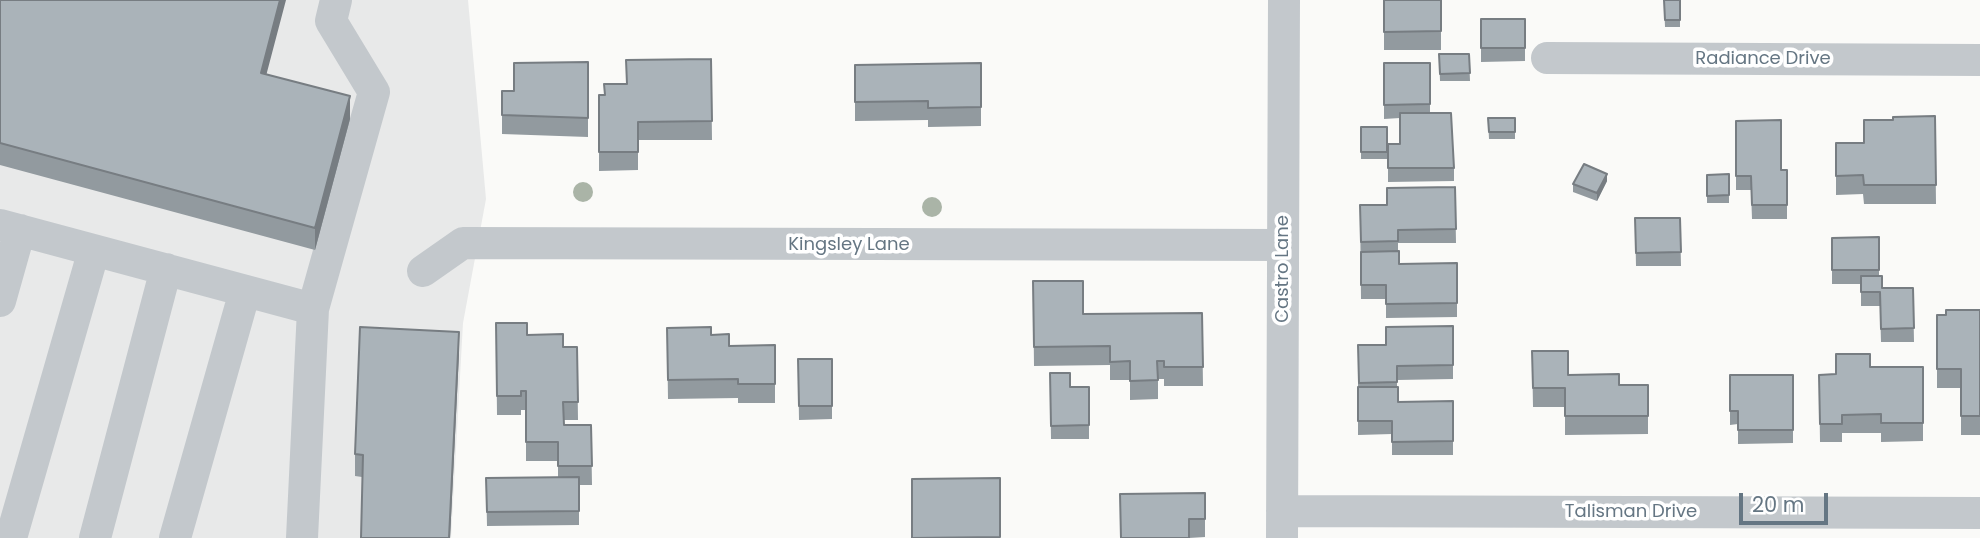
<!DOCTYPE html>
<html>
<head>
<meta charset="utf-8">
<style>
	body { margin:0 }
	#map { position:relative; width:1980px; height:538px; overflow:hidden; background:#fafaf8; font-family:Poppins,sans-serif }
	canvas { display:block }
	.scale { position:absolute; left:1739px; top:493px; width:89px; height:32px; box-sizing:border-box; border:4px solid #657683; border-top:0; padding-left:9px; font-size:21px; line-height:24px; white-space:nowrap; color:#657683; -webkit-text-stroke:5px #fff; paint-order:stroke }
</style>
</head>
<body>
<div id="map">
<canvas width="1980" height="538"></canvas>
<div class="scale">20 m</div>
</div>
<script>
const context = document.querySelector('canvas').getContext('2d');
context.lineJoin = 'round';
function paint(path, color) { context.fillStyle = color; context.fill(path, 'evenodd'); }
const shape = rows => new Path2D(rows.map(r => 'M' + r).join(''));
function stroke(path, color, width, dash) { context.strokeStyle = color; context.lineWidth = width; context.lineCap = dash ? 'butt' : 'round'; context.setLineDash(dash || []); context.stroke(path); }
function label(font, color, halo, rows, align = 'center') {
  context.font = font + ' Poppins,sans-serif'; context.lineWidth = 7; context.setLineDash([]); context.textBaseline = 'middle'; context.strokeStyle = halo; context.fillStyle = color; for (const [text, x, y, turn = 0] of rows) {
    context.save(); context.translate(x, y); context.rotate((+turn || 0) * Math.PI / 180); context.textAlign = isNaN(turn) ? turn : align; if (halo) context.strokeText(text, 0, 0); context.fillText(text, 0, 0); context.restore();
  }
}
const built = shape([
	[0,0,468,0,486,199,463,323,451,538,0,538]
]);
const minor = shape([
	[1547,58,1980,60],
	[0,225,313,309],
	[423,271,463,243,1283,245],
	[0,301,20,230],
	[1282,511,1980,513],
	[11,538,94,250],
	[95,538,166,269],
	[175,538,245,291],
	[302,538,313,309,374,92,331,21,336,0],
	[1282,538,1284,0]
]);
const trees = [
	[583,192],
	[932,207]
];
const wall = shape([
	[0,0,266,74,350,119,315,250,0,165],
	[1384,0,1441,0,1441,50,1384,50],
	[1664,0,1680,0,1680,27,1665,27],
	[1481,19,1525,19,1525,61,1481,62],
	[1439,54,1469,54,1470,81,1440,81],
	[711,59,712,140,638,140,638,170,599,171,599,95,604,95,626,84],
	[588,62,588,137,502,134,502,91,514,91],
	[981,63,981,126,928,127,928,120,855,121,855,65],
	[1384,63,1430,63,1430,113,1454,168,1454,181,1388,182,1388,144,1400,144,1400,118,1384,119],
	[1935,116,1936,204,1864,204,1863,194,1836,195,1836,143,1864,143,1893,120],
	[1488,118,1515,118,1515,139,1489,139],
	[1736,121,1781,170,1787,170,1787,219,1752,219,1751,190,1736,190],
	[1361,127,1387,127,1387,159,1361,159],
	[1729,174,1729,203,1707,203,1707,175],
	[1607,181,1597,201,1573,192,1573,184],
	[1455,187,1456,243,1398,243,1398,251,1399,264,1457,263,1457,317,1386,318,1386,299,1361,299,1360,205,1387,205],
	[1635,218,1680,218,1681,266,1636,266],
	[1879,237,1879,276,1882,288,1913,288,1914,342,1881,342,1880,306,1861,306,1861,284,1832,284,1832,238],
	[1033,281,1083,314,1202,313,1203,386,1164,386,1164,379,1158,379,1158,399,1130,400,1130,380,1110,380,1110,365,1034,366],
	[1980,310,1980,435,1961,435,1961,388,1937,388,1937,315,1946,315],
	[496,323,563,347,577,347,578,420,563,420,564,425,591,425,592,485,579,485,579,525,487,526,486,478,558,477,558,461,526,461,526,410,521,410,521,415,497,415],
	[1453,326,1453,379,1397,380,1397,387,1398,402,1453,401,1453,455,1392,455,1392,434,1358,435,1358,345,1386,345],
	[667,328,711,335,729,346,775,345,775,403,738,403,738,398,668,399],
	[1532,351,1568,375,1619,385,1648,385,1648,434,1565,435,1565,407,1533,407],
	[459,354,362,477,355,476,355,454],
	[798,359,832,359,832,419,799,420],
	[1870,367,1923,367,1923,441,1881,442,1881,433,1842,433,1842,442,1820,442,1819,375,1836,374],
	[1050,373,1070,387,1089,387,1089,439,1051,439],
	[1730,375,1793,375,1793,443,1738,444,1738,424,1730,425],
	[1000,478,1000,538,912,538],
	[1205,493,1205,537,1189,538,1120,494]
]);
const shadedWall = shape([
	[280,0,286,0,261,95,261,73],
	[350,96,350,119,315,250,315,228],
	[1607,174,1607,181,1597,201,1597,193],
	[459,332,459,354,450,538,449,538]
]);
const building = shape([
	[0,0,280,0,261,73,350,96,315,228,0,143,0,0],
	[1384,0,1441,0,1441,31,1384,32,1384,0],
	[1664,0,1680,0,1680,20,1665,20,1664,0],
	[1481,19,1525,19,1525,48,1481,48,1481,19],
	[1439,54,1469,54,1470,73,1440,74,1439,54],
	[711,59,712,121,638,122,638,152,599,152,599,95,605,95,604,84,627,84,626,60,711,59],
	[588,62,588,118,502,115,502,91,514,91,514,63,588,62],
	[981,63,981,107,928,108,928,101,855,102,855,65,981,63],
	[1384,63,1430,63,1430,104,1384,105,1384,63],
	[1400,113,1451,113,1454,168,1388,168,1388,144,1400,144,1400,113],
	[1935,116,1936,185,1864,185,1863,175,1836,176,1836,143,1864,143,1864,120,1893,120,1893,117,1935,116],
	[1488,118,1515,118,1515,132,1489,132,1488,118],
	[1781,120,1781,170,1787,170,1787,205,1752,205,1751,176,1736,176,1736,121,1781,120],
	[1361,127,1387,127,1387,152,1361,152,1361,127],
	[1584,164,1607,174,1597,193,1573,184,1584,164],
	[1729,174,1729,195,1707,196,1707,175,1729,174],
	[1455,187,1456,229,1398,230,1398,241,1361,242,1360,205,1387,205,1387,188,1455,187],
	[1635,218,1680,218,1681,252,1636,253,1635,218],
	[1879,237,1879,270,1832,270,1832,238,1879,237],
	[1399,251,1399,264,1457,263,1457,303,1386,304,1386,285,1361,285,1361,252,1399,251],
	[1861,276,1882,276,1882,288,1913,288,1914,328,1881,329,1880,292,1861,292,1861,276],
	[1033,281,1083,281,1083,314,1202,313,1203,367,1164,367,1164,361,1157,361,1158,380,1130,381,1130,361,1110,362,1110,346,1034,347,1033,281],
	[1946,310,1980,310,1980,416,1961,416,1961,369,1937,369,1937,315,1946,315,1946,310],
	[496,323,527,323,527,335,563,334,563,347,577,347,578,402,563,402,564,425,591,425,592,466,558,466,558,442,526,442,526,391,521,391,521,396,497,396,496,323],
	[1453,326,1453,365,1397,366,1397,382,1359,383,1358,345,1386,345,1386,327,1453,326],
	[360,327,459,332,449,538,361,538,363,455,355,454,360,327],
	[711,327,711,335,729,334,729,346,775,345,775,384,738,384,738,379,668,380,667,328,711,327],
	[1532,351,1568,351,1568,375,1619,374,1619,385,1648,385,1648,416,1565,416,1565,388,1533,388,1532,351],
	[1836,354,1870,354,1870,367,1923,367,1923,423,1881,423,1881,414,1842,415,1842,424,1820,424,1819,375,1836,374,1836,354],
	[798,359,832,359,832,406,799,406,798,359],
	[1050,373,1070,373,1070,387,1089,387,1089,425,1051,426,1050,373],
	[1730,375,1793,375,1793,430,1738,430,1738,411,1730,411,1730,375],
	[1358,387,1398,387,1398,402,1453,401,1453,441,1392,442,1392,421,1358,421,1358,387],
	[579,477,579,511,487,512,486,478,579,477],
	[1000,478,1000,537,912,538,912,479,1000,478],
	[1205,493,1205,519,1189,519,1189,538,1121,538,1120,494,1205,493]
]);
const streetNames = [
	["Radiance Drive",1763,59],
	["Kingsley Lane",849,245],
	["Castro Lane",1283,269,-90],
	["Talisman Drive",1631,512]
];
paint(built, '#e8e9e9');
stroke(minor, '#c3c8cc', 32);
context.fillStyle = '#aab4a7';
for (const [x, y] of trees) { context.beginPath(); context.arc(x, y, 10, 0, 2 * Math.PI); context.fill(); }
paint(wall, '#929a9f');
paint(shadedWall, '#777d82');
paint(building, '#aab3b9');
stroke(building, '#777d82', 2);
label('18px', '#657683', '#fff', streetNames);
</script>
</body>
</html>
